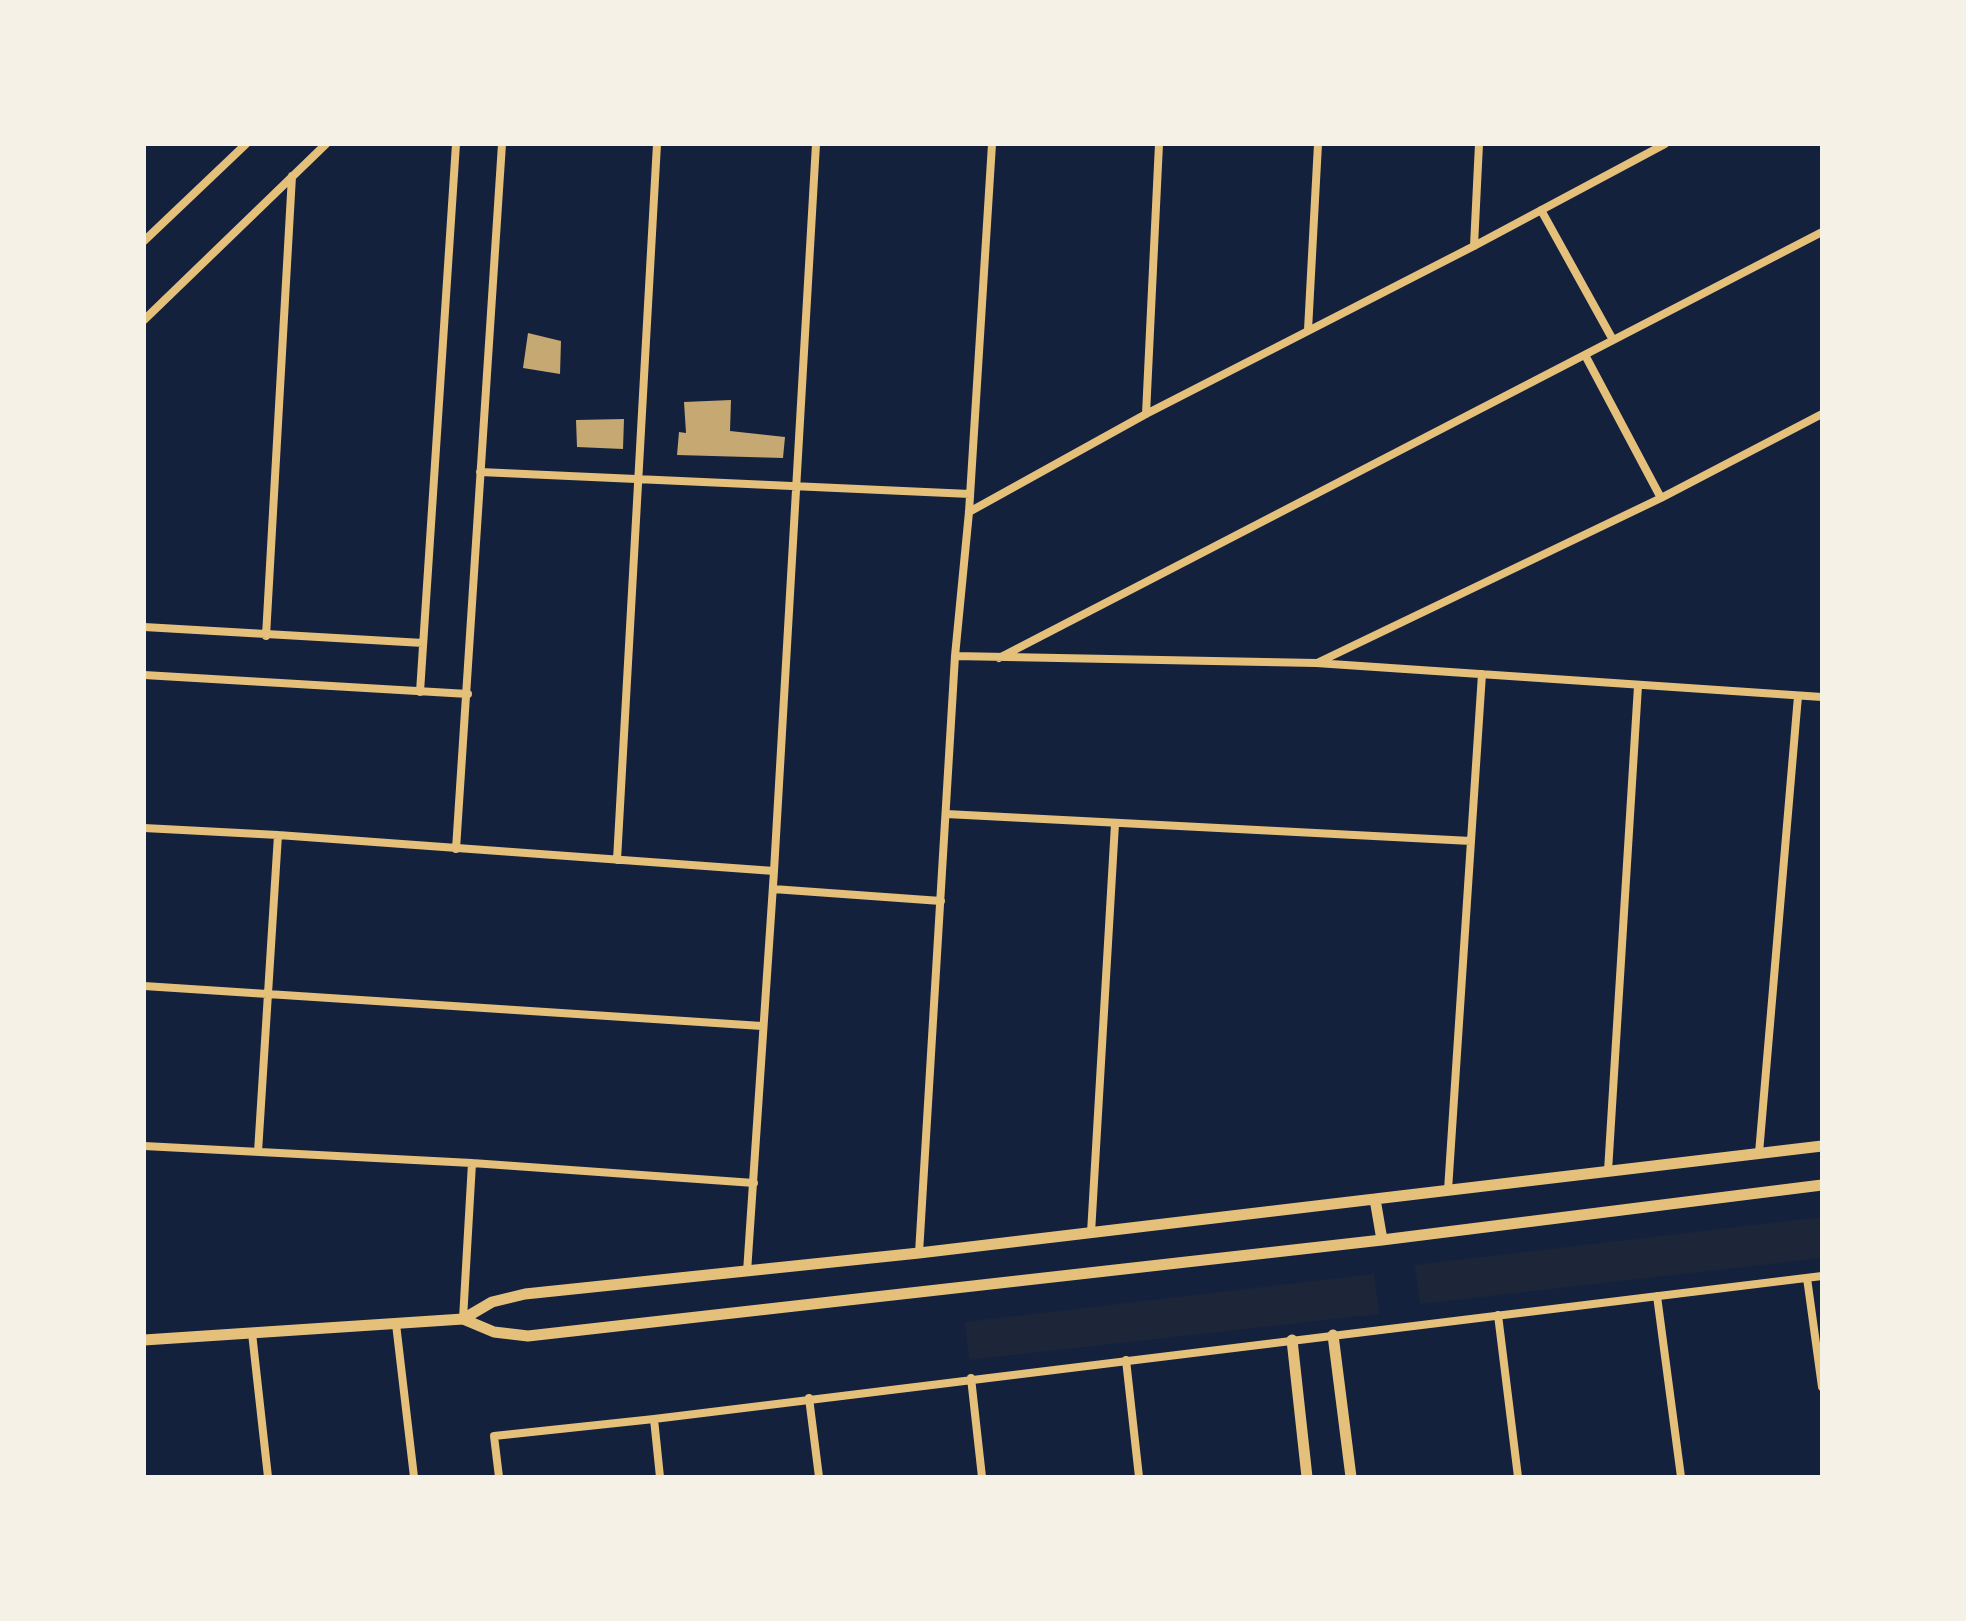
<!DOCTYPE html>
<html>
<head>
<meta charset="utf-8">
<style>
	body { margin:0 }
	#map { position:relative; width:1966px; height:1621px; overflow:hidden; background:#14213d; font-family:Overpass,sans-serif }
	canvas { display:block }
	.frame { position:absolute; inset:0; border:146px solid #f6f1e7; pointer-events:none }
</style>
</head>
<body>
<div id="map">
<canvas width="1966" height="1621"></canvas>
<div class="frame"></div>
</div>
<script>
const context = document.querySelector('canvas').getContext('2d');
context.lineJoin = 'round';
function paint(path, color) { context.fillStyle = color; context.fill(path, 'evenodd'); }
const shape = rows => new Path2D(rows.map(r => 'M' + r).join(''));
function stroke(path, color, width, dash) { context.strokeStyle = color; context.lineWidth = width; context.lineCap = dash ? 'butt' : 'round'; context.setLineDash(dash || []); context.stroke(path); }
const green = shape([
	[1822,1217,1822,1258,1420,1304,1415,1265],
	[1374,1274,1379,1314,969,1360,965,1322]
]);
const building = shape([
	[528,333,561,341,560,374,523,368],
	[731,400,730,431,785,437,783,458,677,455,679,432,686,433,684,402],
	[624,419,623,449,577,447,576,420]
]);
const minor = shape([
	[1541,210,1613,340],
	[144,241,246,144],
	[1474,246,1479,144],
	[144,320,326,144],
	[1308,330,1318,144],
	[1585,355,1661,498],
	[1146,414,1159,144],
	[480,472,970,494],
	[969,512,1146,414,1474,246,1665,144],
	[144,627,423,643],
	[266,636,292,176],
	[955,656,1316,663,1822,697],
	[999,658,1822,232],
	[1317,663,1661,498,1822,414],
	[144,675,468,694],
	[420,692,456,144],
	[946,814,1471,841],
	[144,828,278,835,774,871],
	[456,849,502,144],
	[617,860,657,144],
	[773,889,941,901],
	[144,986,762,1026],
	[144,1146,472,1163,754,1183],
	[258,1152,278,835],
	[1759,1153,1798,696],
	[1608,1171,1638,686],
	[1448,1190,1482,674],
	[1091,1233,1115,824],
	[919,1253,955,656,969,512,992,144],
	[747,1272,774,871,816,144],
	[1807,1278,1822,1387],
	[1657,1296,1681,1477],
	[1498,1315,1518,1477],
	[463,1319,472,1163],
	[396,1324,414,1477],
	[252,1333,268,1477],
	[1126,1360,1139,1477],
	[971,1378,982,1477],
	[809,1398,819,1477],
	[654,1419,660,1477],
	[499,1477,494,1436,654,1419,1822,1276]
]);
const tertiary = shape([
	[1375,1199,1382,1240],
	[463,1319,492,1302,525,1294,919,1253,1822,1146],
	[1333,1335,1351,1477],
	[144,1340,463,1319,494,1332,528,1336,1382,1240,1822,1185],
	[1292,1340,1307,1477]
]);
paint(green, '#1d2539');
paint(building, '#c6a872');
stroke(minor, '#e5c07b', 8);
stroke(tertiary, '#e5c07b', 11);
</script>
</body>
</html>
